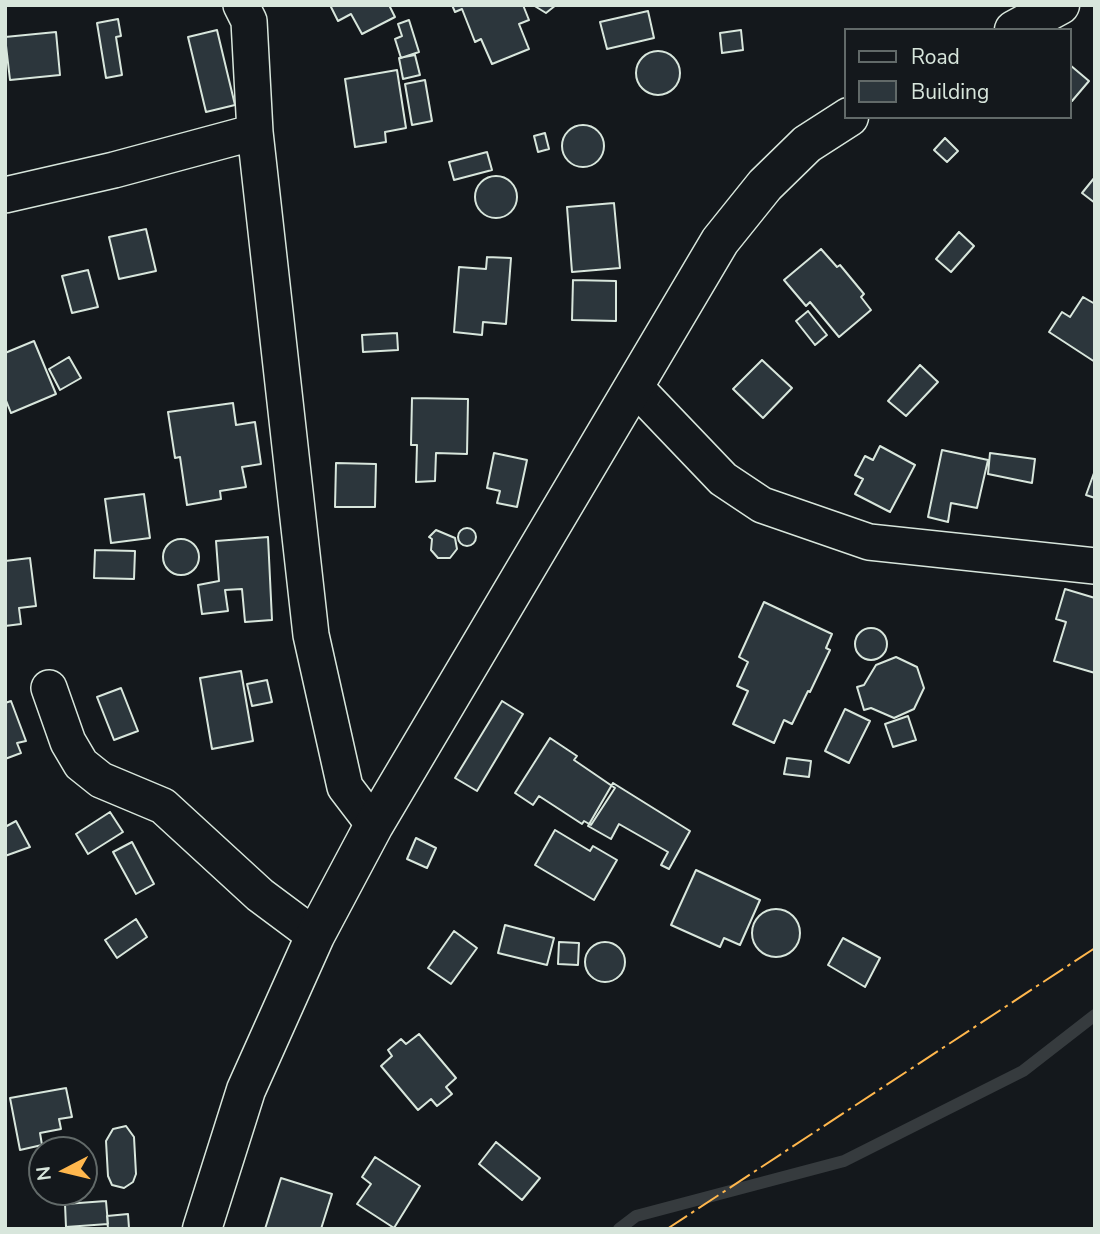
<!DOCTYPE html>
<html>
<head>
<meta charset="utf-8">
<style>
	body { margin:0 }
	#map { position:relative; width:1100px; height:1234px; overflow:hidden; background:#14181c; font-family:"Nunito Sans",sans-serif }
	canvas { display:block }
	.frame { position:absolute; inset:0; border:7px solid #d8e6dc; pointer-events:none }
	.legend { position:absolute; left:844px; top:28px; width:228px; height:91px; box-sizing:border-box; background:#14181c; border:2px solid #626a69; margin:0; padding:9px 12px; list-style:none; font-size:21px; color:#d8e6dc }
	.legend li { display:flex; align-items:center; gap:14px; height:35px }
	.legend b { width:35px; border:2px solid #626a69 }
	.north { position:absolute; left:28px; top:1136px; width:70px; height:70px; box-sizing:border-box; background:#14181c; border:2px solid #626a69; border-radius:50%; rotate:263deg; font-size:19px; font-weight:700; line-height:28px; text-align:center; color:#d8e6dc }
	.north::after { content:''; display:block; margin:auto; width:24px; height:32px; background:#ffb74d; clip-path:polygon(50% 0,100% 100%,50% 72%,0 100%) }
</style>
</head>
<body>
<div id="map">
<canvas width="1100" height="1234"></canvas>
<div class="frame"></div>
<ul class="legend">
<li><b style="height:9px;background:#14181c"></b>Road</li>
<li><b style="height:19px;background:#2c363c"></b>Building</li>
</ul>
<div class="north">N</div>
</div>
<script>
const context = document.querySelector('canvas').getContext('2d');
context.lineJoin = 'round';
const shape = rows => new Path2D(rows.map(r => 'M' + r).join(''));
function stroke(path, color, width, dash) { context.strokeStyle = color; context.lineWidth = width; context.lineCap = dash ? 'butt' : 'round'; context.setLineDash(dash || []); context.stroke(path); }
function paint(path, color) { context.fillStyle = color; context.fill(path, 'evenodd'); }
const stream = shape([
	[619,1229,636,1216,844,1161,1023,1071,1095,1015]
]);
const building = shape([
	[330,5,389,5,395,17,362,34,351,14,338,21,330,5],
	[452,5,523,5,529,20,519,24,529,49,492,64,481,39,475,42,462,9,455,12,452,5],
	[533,5,556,5,546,13,533,5],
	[648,11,654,38,607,49,600,22,648,11],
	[118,19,121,36,116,37,122,75,106,78,97,23,118,19],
	[409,20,419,52,401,58,395,39,402,36,398,24,409,20],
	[217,30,235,105,206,112,188,37,217,30],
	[741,30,743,50,722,53,720,33,741,30],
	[56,32,60,75,10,80,5,37,56,32],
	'636 73a22 22 0 1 1 44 0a22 22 0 1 1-44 0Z',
	[415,55,420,75,403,79,399,58,415,55],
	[1070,65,1089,81,1072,101,1070,100,1070,65],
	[397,70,406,128,385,132,386,142,355,147,345,79,397,70],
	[425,80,432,121,412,125,405,84,425,80],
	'562 146a21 21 0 1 1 42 0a21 21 0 1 1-42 0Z',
	[545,133,549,149,538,152,534,136,545,133],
	[945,138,958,151,947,162,934,150,945,138],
	[487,152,492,170,454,180,449,162,487,152],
	'475 197a21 21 0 1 1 42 0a21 21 0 1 1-42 0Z',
	[1095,177,1095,203,1082,193,1095,177],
	[614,203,620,268,572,272,567,207,614,203],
	[146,229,156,271,119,279,109,237,146,229],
	[959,232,974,246,951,272,936,259,959,232],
	[821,249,837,267,840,265,864,294,861,297,871,310,839,337,810,302,806,306,784,280,821,249],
	[487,257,511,258,506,324,483,322,482,335,454,332,459,267,486,269,487,257],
	[88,270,98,307,72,313,62,276,88,270],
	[573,280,616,281,616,321,572,320,573,280],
	[1083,297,1095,304,1095,362,1049,332,1062,312,1070,317,1083,297],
	[808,311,827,335,815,345,796,321,808,311],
	[397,333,398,350,363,352,362,335,397,333],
	[34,341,56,394,11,413,5,398,5,353,34,341],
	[69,357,81,378,60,390,49,369,69,357],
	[762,360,792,388,763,418,733,389,762,360],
	[920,365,938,382,906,416,888,401,920,365],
	[412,398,468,399,467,454,436,453,435,481,416,482,417,445,411,445,412,398],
	[233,403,236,425,255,422,261,464,242,467,246,487,220,491,221,499,187,505,180,457,175,458,168,412,233,403],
	[880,446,915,465,890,512,855,494,863,479,855,475,865,456,873,460,880,446],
	[942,450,988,460,977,508,951,503,948,522,928,517,942,450],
	[494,453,527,460,517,507,497,503,500,491,487,488,494,453],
	[990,453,1035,459,1032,483,988,474,990,453],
	[336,463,376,464,375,507,335,507,336,463],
	[1094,473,1095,474,1095,498,1086,495,1094,473],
	[144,494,150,538,111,543,105,499,144,494],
	'458 537a9 9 0 1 1 18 0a9 9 0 1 1-18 0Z',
	[436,530,455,538,457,549,450,558,438,558,431,550,432,539,429,537,436,530],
	[268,537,272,620,245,622,242,589,225,590,228,611,202,614,198,585,219,581,216,541,268,537],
	'163 557a18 18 0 1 1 36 0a18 18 0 1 1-36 0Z',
	[95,550,135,551,134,579,94,578,95,550],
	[30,558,36,606,19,608,21,624,5,626,5,561,30,558],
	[1065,589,1095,598,1095,673,1054,661,1066,622,1056,619,1065,589],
	[764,602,832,634,826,648,830,650,810,692,808,691,792,724,784,720,774,743,733,724,748,691,737,686,748,662,739,657,764,602],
	'855 644a16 16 0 1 1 32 0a16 16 0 1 1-32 0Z',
	[896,657,917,667,924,688,914,709,894,718,871,708,864,710,857,687,864,685,876,665,896,657],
	[241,671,253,741,212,749,200,678,241,671],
	[267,680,272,702,252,706,247,684,267,680],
	[121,688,138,731,114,740,97,697,121,688],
	[11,701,26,741,17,743,21,753,5,759,5,703,11,701],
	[502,701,523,714,477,791,455,778,502,701],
	[845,709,870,721,849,763,825,751,845,709],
	[908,716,916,740,893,747,885,724,908,716],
	[550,738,577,756,574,760,615,788,591,825,584,821,582,824,539,796,533,805,515,793,550,738],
	[787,758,811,761,809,777,784,774,787,758],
	[613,783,690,831,669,869,661,865,668,852,619,824,611,839,588,826,613,783],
	[110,812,123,832,88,854,76,834,110,812],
	[16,821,30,847,5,856,5,827,16,821],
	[555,830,590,851,593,846,617,860,594,900,535,865,555,830],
	[416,838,436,848,427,868,407,859,416,838],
	[132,842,154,884,136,894,113,852,132,842],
	[696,870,760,900,740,945,724,938,720,947,671,925,696,870],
	'752 933a24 24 0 1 1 48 0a24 24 0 1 1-48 0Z',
	[136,919,147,937,117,958,105,940,136,919],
	[505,925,554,938,547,965,498,953,505,925],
	[454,931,477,948,451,984,428,968,454,931],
	[843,938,880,958,865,987,828,965,843,938],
	[559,942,579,943,578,965,558,964,559,942],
	'585 962a20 20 0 1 1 40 0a20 20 0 1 1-40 0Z',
	[419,1034,456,1078,446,1087,452,1094,437,1106,431,1099,418,1110,381,1066,392,1056,388,1050,401,1039,406,1044,419,1034],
	[66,1088,72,1117,59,1119,61,1129,40,1133,42,1145,20,1150,10,1098,66,1088],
	[126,1126,134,1137,136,1174,133,1182,124,1188,112,1185,108,1176,106,1141,113,1129,126,1126],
	[496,1142,540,1178,522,1200,479,1164,496,1142],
	[375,1157,420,1186,394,1228,357,1204,371,1184,362,1177,375,1157],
	[281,1178,332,1194,321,1229,265,1229,281,1178],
	[106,1201,108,1224,66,1227,65,1204,106,1201],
	[128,1214,129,1228,108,1229,107,1216,128,1214]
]);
const street = shape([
	[241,5,249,21,255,132,311,635,345,787,374,825],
	[5,195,114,170,255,132],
	[635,387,723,479,762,505,869,542,1095,566],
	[49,688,68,742,81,764,101,780,163,806,260,895,315,936]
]);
const secondary = shape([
	[1014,30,1060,5],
	[202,1229,246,1090,315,936,374,825,720,241,765,185,807,144,849,117]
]);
const power = shape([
	[667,1229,1095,948]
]);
stroke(stream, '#363b3e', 12);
paint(building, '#2c363c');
stroke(building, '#d8e6dc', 2);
stroke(street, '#d8e6dc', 38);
stroke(secondary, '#d8e6dc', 41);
stroke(street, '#14181c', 35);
stroke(secondary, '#14181c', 38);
stroke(power, '#ffb74d', 2, [24, 5, 3.5, 5]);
</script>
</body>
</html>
